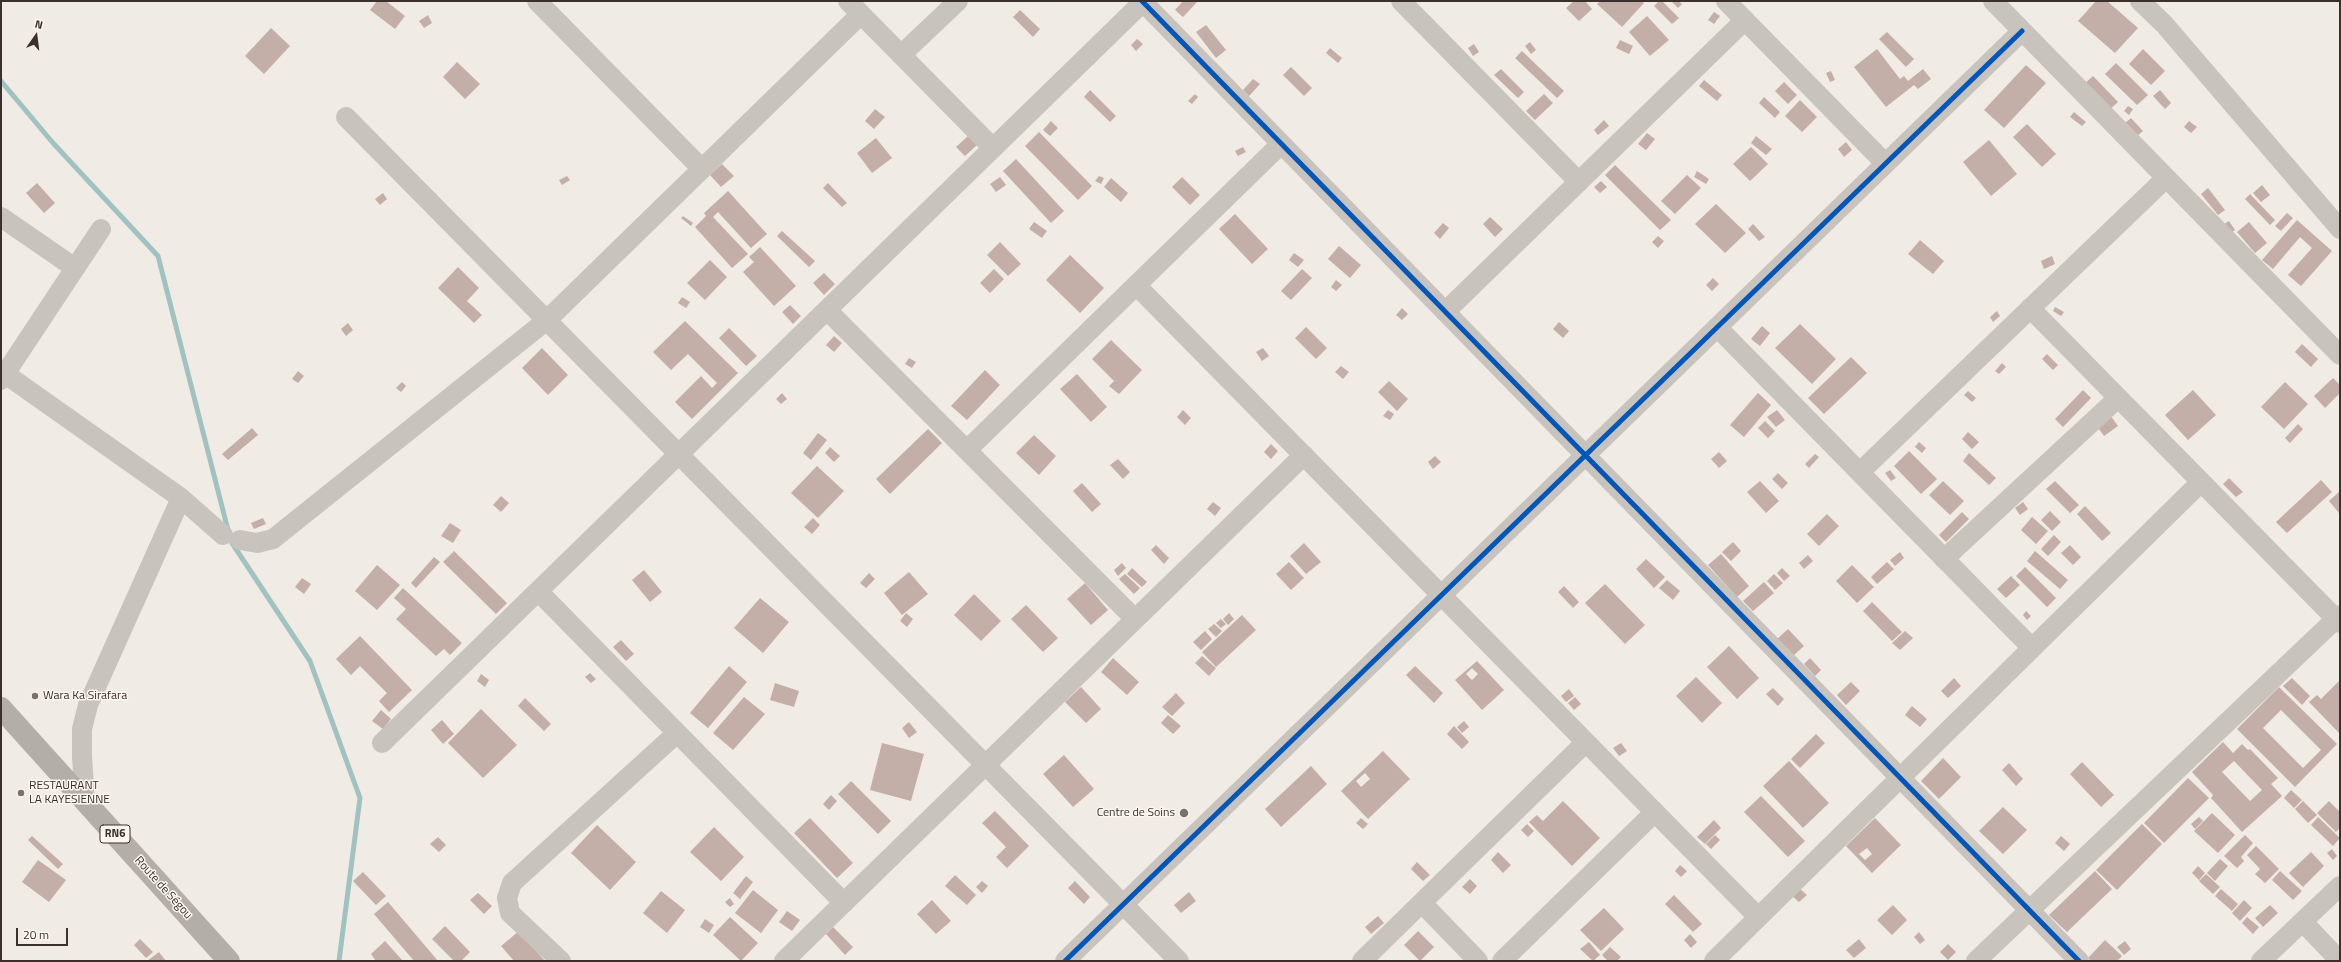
<!DOCTYPE html>
<html>
<head>
<meta charset="utf-8">
<style>
	body { margin:0 }
	#map { position:relative; width:2341px; height:962px; overflow:hidden; background:#f0ebe5; font-family:"Titillium Web",sans-serif }
	canvas { display:block }
	.frame { position:absolute; inset:0; border:2px solid #3b302b; pointer-events:none }
	.north { position:absolute; left:16px; top:16px; width:40px; height:40px; -webkit-text-stroke:3px #fbf5ee; paint-order:stroke; rotate:14deg; font-size:11px; font-weight:700; line-height:16px; text-align:center; color:#3b302b }
	.north::after { content:''; display:block; margin:auto; width:14px; height:18px; background:#3b302b; clip-path:polygon(50% 0,100% 100%,50% 72%,0 100%) }
	.scale { position:absolute; left:16px; top:928px; width:52px; height:18px; box-sizing:border-box; border:2px solid #3b302b; border-top:0; padding-left:5px; font-size:12px; line-height:14px; white-space:nowrap; color:#3b302b; -webkit-text-stroke:3px #fbf5ee; paint-order:stroke }
</style>
</head>
<body>
<div id="map">
<canvas width="2341" height="962"></canvas>
<div class="frame"></div>
<div class="north">N</div>
<div class="scale">20 m</div>
</div>
<script>
const context = document.querySelector('canvas').getContext('2d');
context.lineJoin = 'round';
const shape = rows => new Path2D(rows.map(r => 'M' + r).join(''));
function stroke(path, color, width, dash) { context.strokeStyle = color; context.lineWidth = width; context.lineCap = dash ? 'butt' : 'round'; context.setLineDash(dash || []); context.stroke(path); }
function paint(path, color) { context.fillStyle = color; context.fill(path, 'evenodd'); }
function label(font, color, halo, rows, align = 'center') {
  context.font = font + ' "Titillium Web",sans-serif'; context.lineWidth = 3; context.setLineDash([]); context.textBaseline = 'middle'; context.strokeStyle = halo; context.fillStyle = color; for (const [text, x, y, turn = 0] of rows) {
    context.save(); context.translate(x, y); context.rotate((+turn || 0) * Math.PI / 180); context.textAlign = isNaN(turn) ? turn : align; if (halo) context.strokeText(text, 0, 0); context.fillText(text, 0, 0); context.restore();
  }
}
const stream = shape([
	[1,81,53,143,158,256,228,530],
	[232,543,310,661,360,798,339,961]
]);
const building = shape([
	[377,1,386,1,405,16,395,29,370,10],
	[1183,1,1198,1,1183,17,1175,10],
	[1574,1,1585,1,1592,9,1579,21,1566,8],
	[1600,1,1642,1,1644,3,1622,27,1597,4],
	[1659,1,1662,1,1679,18,1672,24,1654,6],
	[1671,1,1678,1,1682,4,1678,8],
	[2096,1,2107,1,2138,28,2115,53,2078,21],
	[1020,10,1040,29,1033,37,1013,17],
	[1714,12,1720,16,1714,24,1708,20],
	[428,15,432,23,424,28,419,21],
	[1647,16,1669,40,1650,56,1629,32],
	[1206,25,1226,50,1216,58,1196,32],
	[271,28,290,46,264,74,245,56],
	[1887,32,1914,59,1906,67,1879,39],
	[1137,39,1143,44,1136,51,1131,45],
	[1620,40,1633,46,1629,54,1616,48],
	[1530,42,1536,50,1531,54,1525,46],
	[1474,44,1479,52,1473,56,1468,48],
	[1330,48,1342,58,1338,63,1326,53],
	[1877,49,1900,79,1904,76,1908,81,1923,69,1931,79,1918,89,1914,85,1886,107,1854,67],
	[2143,49,2165,71,2151,85,2129,64],
	[1522,51,1564,91,1557,98,1515,58],
	[457,62,480,84,465,99,443,77],
	[2116,63,2148,95,2137,105,2105,74],
	[2026,65,2046,83,2004,128,1984,110],
	[1291,67,1312,88,1304,96,1283,75],
	[1501,69,1524,92,1518,98,1494,75],
	[1831,71,1835,80,1830,82,1826,73],
	[2093,76,2118,102,2108,111,2083,85],
	[1253,79,1260,84,1249,96,1243,90],
	[1704,80,1722,95,1717,101,1699,86],
	[1784,82,1797,95,1788,104,1775,91],
	[1090,90,1116,116,1110,122,1084,97],
	[2160,90,2171,103,2165,109,2153,96],
	[1195,94,1198,97,1192,104,1188,101],
	[1544,94,1553,103,1535,120,1526,111],
	[1764,97,1780,112,1775,118,1759,103],
	[1800,100,1817,117,1802,132,1785,116],
	[2128,106,2133,109,2129,115,2124,111],
	[875,109,885,117,874,129,865,121],
	[2074,112,2086,122,2082,126,2070,117],
	[2131,118,2143,131,2136,137,2124,124],
	[1604,120,1609,126,1598,135,1594,130],
	[1051,121,1058,128,1050,136,1043,130],
	[2189,121,2197,127,2191,133,2184,127],
	[2027,124,2056,154,2042,167,2013,137],
	[1039,132,1092,186,1078,200,1025,146],
	[1647,133,1655,139,1646,150,1638,144],
	[968,136,977,145,965,156,956,147],
	[1756,136,1772,149,1766,155,1751,143],
	[876,138,892,158,872,173,857,153],
	[1989,140,2017,174,1991,196,1963,162],
	[1846,142,1852,150,1844,157,1838,149],
	[1243,147,1246,152,1238,156,1235,151],
	[1751,147,1768,164,1750,181,1733,164],
	[1016,159,1064,211,1051,223,1003,171],
	[722,164,734,176,721,187,710,175],
	[1615,165,1671,220,1660,230,1605,175],
	[1697,171,1709,179,1706,184,1694,177],
	[1687,175,1701,188,1675,214,1661,201],
	[567,176,570,180,562,185,559,180],
	[1099,176,1104,178,1101,184,1095,181],
	[1000,177,1006,185,996,192,990,184],
	[1182,177,1200,195,1190,205,1172,187],
	[1111,178,1128,193,1121,202,1104,187],
	[1601,181,1607,187,1600,193,1594,187],
	[37,183,55,203,44,213,26,193],
	[828,183,847,203,842,207,823,188],
	[2262,185,2270,195,2261,202,2253,193],
	[2208,188,2225,210,2218,215,2201,194],
	[728,191,767,234,751,248,718,212,713,217,748,254,732,268,695,227,706,216,704,213],
	[383,193,387,199,380,205,375,199],
	[2250,194,2275,220,2270,225,2245,199],
	[1716,204,1746,233,1725,253,1695,224],
	[2287,213,2293,218,2281,231,2275,226],
	[1235,214,1268,249,1252,264,1219,229],
	[683,216,693,223,691,226,681,218],
	[1490,217,1503,229,1495,237,1483,224],
	[2297,220,2332,251,2301,286,2288,275,2312,248,2300,237,2273,269,2262,260],
	[2229,221,2235,230,2229,234,2223,225],
	[1034,222,1047,231,1042,238,1029,229],
	[2249,222,2267,243,2255,253,2237,232],
	[1443,223,1449,228,1440,239,1434,233],
	[1753,224,1765,237,1759,241,1748,229],
	[782,231,815,261,809,267,777,236],
	[1658,236,1664,241,1658,248,1652,242],
	[1920,240,1944,261,1933,274,1908,254],
	[1000,242,1021,264,1008,276,987,255],
	[1339,246,1361,265,1350,278,1328,259],
	[760,247,796,286,774,306,743,272,754,262,749,257],
	[1294,253,1304,260,1298,267,1289,260],
	[1070,255,1104,288,1080,313,1046,280],
	[2052,256,2055,264,2044,269,2041,261],
	[710,260,727,277,705,300,687,283],
	[458,267,479,288,467,301,482,315,474,323,438,288],
	[994,269,1004,279,990,293,980,283],
	[1302,269,1312,278,1291,300,1281,291],
	[824,273,835,284,824,295,813,283],
	[1713,278,1719,284,1712,291,1706,285],
	[1336,280,1342,285,1336,291,1331,287],
	[682,297,690,302,686,308,678,303],
	[790,305,801,316,793,324,782,312],
	[2055,307,2064,312,2061,316,2053,311],
	[1402,308,1408,314,1402,320,1396,315],
	[1997,311,2000,316,1993,322,1990,317],
	[685,321,738,373,692,419,675,402,701,376,712,388,717,383,688,354,671,370,653,352],
	[1559,322,1569,331,1563,338,1553,329],
	[348,323,353,330,346,336,341,329],
	[1800,324,1836,359,1812,384,1775,348],
	[1762,326,1770,333,1760,346,1751,339],
	[1306,327,1327,348,1316,359,1295,338],
	[729,328,757,356,746,366,719,338],
	[834,336,842,343,834,352,826,345],
	[1111,340,1142,370,1119,394,1109,386,1114,381,1092,359],
	[2302,344,2318,359,2311,367,2295,352],
	[542,348,568,375,548,395,522,368],
	[1263,348,1269,356,1262,361,1256,352],
	[2047,354,2058,365,2053,370,2042,359],
	[1851,357,1867,373,1824,414,1808,398],
	[909,358,916,362,912,368,905,364],
	[2002,363,2006,367,1999,374,1995,371],
	[1341,366,1349,372,1343,379,1335,372],
	[985,370,1000,385,967,420,951,406],
	[298,371,304,376,298,383,292,379],
	[1077,374,1107,407,1091,422,1060,389],
	[2333,378,2340,385,2340,393,2325,408,2314,396],
	[1389,381,1408,399,1397,411,1378,392],
	[402,382,406,386,401,392,396,388],
	[2285,382,2308,404,2284,429,2261,407],
	[2083,390,2091,398,2063,427,2055,419],
	[2193,390,2216,415,2188,440,2165,415],
	[1968,391,1976,398,1972,402,1964,395],
	[782,393,787,399,781,404,776,399],
	[1758,393,1771,405,1744,437,1730,425],
	[1183,410,1191,418,1185,425,1177,417],
	[1388,410,1394,414,1390,420,1383,416],
	[1777,410,1785,420,1776,427,1767,417],
	[2110,415,2118,426,2104,436,2096,425],
	[1765,421,1775,431,1768,438,1758,428],
	[2298,424,2303,429,2290,443,2285,438],
	[252,428,258,435,228,460,222,454],
	[928,429,942,443,890,494,876,479],
	[1968,432,1979,442,1972,449,1962,439],
	[818,433,827,440,811,460,803,453],
	[1034,435,1056,456,1039,475,1016,453],
	[1919,442,1926,448,1922,453,1915,447],
	[1271,444,1278,451,1271,459,1264,452],
	[830,447,840,456,834,462,825,453],
	[1909,451,1937,479,1921,494,1894,466],
	[1719,452,1727,461,1719,468,1711,459],
	[1969,453,1996,478,1989,485,1963,461],
	[1815,454,1819,457,1809,468,1805,464],
	[1435,456,1441,462,1433,469,1428,462],
	[1118,459,1130,472,1123,479,1110,465],
	[817,466,844,491,818,518,791,493],
	[1890,470,1896,478,1891,481,1885,473],
	[1778,473,1788,483,1782,489,1772,479],
	[2229,478,2243,492,2236,497,2223,484],
	[2321,480,2332,492,2287,533,2276,522],
	[1760,481,1779,501,1766,513,1747,492],
	[1943,481,1964,501,1950,515,1929,495],
	[2055,481,2079,505,2070,513,2046,489],
	[1082,483,1101,504,1092,512,1073,491],
	[2339,492,2340,512,2339,513,2329,501],
	[501,496,509,503,501,512,493,505],
	[1213,502,1221,508,1215,516,1207,509],
	[2023,502,2028,509,2020,515,2015,508],
	[2085,506,2111,533,2102,541,2077,514],
	[2050,511,2061,522,2052,531,2041,520],
	[1962,512,1969,519,1946,542,1939,535],
	[1827,514,1839,526,1819,546,1807,534],
	[2032,517,2048,531,2036,544,2021,530],
	[263,518,266,524,254,529,251,523],
	[813,518,820,525,812,534,804,527],
	[450,523,461,530,453,543,441,536],
	[2054,535,2061,542,2048,556,2041,549],
	[1733,542,1741,551,1731,561,1722,552],
	[1304,543,1321,562,1306,574,1290,556],
	[1156,545,1169,558,1164,564,1151,550],
	[2070,545,2081,557,2073,565,2061,553],
	[454,551,507,603,496,614,443,562],
	[2035,551,2068,580,2060,589,2027,561],
	[1900,552,1904,558,1895,566,1890,560],
	[1721,554,1749,586,1737,597,1708,565],
	[1808,555,1813,561,1804,569,1799,563],
	[434,557,440,562,416,588,411,583],
	[1646,559,1665,577,1654,588,1636,569],
	[1289,562,1304,578,1291,590,1276,574],
	[1887,562,1894,569,1877,584,1871,577],
	[1122,563,1126,568,1118,576,1114,570],
	[377,565,400,585,377,610,355,591],
	[1852,565,1874,587,1857,603,1836,581],
	[2025,567,2056,598,2047,607,2016,576],
	[1132,568,1147,582,1142,587,1127,574],
	[1782,568,1790,576,1784,581,1777,573],
	[644,570,662,592,650,602,632,580],
	[909,572,928,594,902,615,884,593],
	[869,573,875,579,866,588,860,583],
	[1125,574,1140,588,1134,594,1119,579],
	[1774,574,1783,583,1775,590,1767,581],
	[2011,576,2020,585,2006,598,1997,589],
	[302,578,311,584,304,594,295,587],
	[1667,580,1680,591,1673,600,1659,588],
	[1764,582,1774,593,1753,611,1743,601],
	[1085,583,1108,610,1091,625,1067,599],
	[1605,584,1645,625,1625,644,1585,603],
	[1564,586,1579,602,1573,608,1558,592],
	[403,588,462,643,450,655,444,649,436,656,396,619,406,609,394,598],
	[974,594,1001,621,981,641,954,615],
	[760,598,789,622,763,653,734,628],
	[1872,602,1902,632,1892,641,1863,611],
	[1026,605,1058,638,1043,652,1011,619],
	[2026,611,2031,616,2027,620,2023,615],
	[906,613,913,619,907,627,900,621],
	[1229,613,1234,619,1228,625,1223,619],
	[1242,615,1256,630,1216,667,1202,652],
	[1221,619,1226,624,1221,628,1216,623],
	[1214,624,1222,631,1216,637,1208,629],
	[1788,629,1804,646,1792,657,1776,640],
	[1205,631,1212,639,1201,650,1193,642],
	[1905,631,1913,638,1900,650,1892,643],
	[360,636,412,690,389,712,379,701,387,693,360,666,351,675,336,659],
	[621,640,634,654,626,661,613,647],
	[1729,646,1759,678,1737,699,1707,667],
	[1202,656,1216,668,1209,676,1195,663],
	[1113,658,1139,682,1127,695,1101,672],
	[1810,658,1821,670,1815,676,1804,664],
	[1477,661,1504,690,1482,710,1455,680],
	[1472,668,1478,674,1472,680,1466,674],
	[729,666,747,682,708,728,690,713],
	[1415,666,1443,693,1434,703,1406,675],
	[590,673,596,679,591,683,585,677],
	[481,674,489,680,485,687,477,681],
	[1696,677,1722,703,1702,723,1676,696],
	[1954,678,1961,686,1948,698,1941,691],
	[2292,678,2310,696,2302,705,2283,686],
	[2340,680,2340,734,2309,702,2317,695,2321,699],
	[1851,682,1860,691,1846,705,1837,695],
	[775,683,799,691,794,707,770,700],
	[1081,687,1101,709,1086,723,1065,702],
	[2279,687,2337,744,2295,787,2237,729],
	[2281,710,2321,750,2303,768,2263,728],
	[1773,688,1784,699,1778,706,1766,694],
	[1569,689,1574,696,1566,702,1561,696],
	[1176,693,1185,703,1172,716,1162,707],
	[744,697,765,714,733,750,713,733],
	[1575,697,1581,704,1574,710,1568,703],
	[525,698,551,724,544,731,518,706],
	[1912,706,1927,719,1920,727,1905,715],
	[481,709,517,745,483,778,448,743],
	[381,710,391,719,383,729,372,721],
	[1168,715,1181,726,1173,734,1161,723],
	[442,720,454,734,443,744,431,730],
	[1464,721,1469,727,1462,733,1457,727],
	[909,722,917,732,909,738,902,728],
	[1454,726,1469,742,1462,749,1447,734],
	[1816,734,1825,743,1800,768,1791,759],
	[2223,742,2233,753,2242,744,2248,750,2250,749,2278,778,2271,784,2282,796,2242,832,2211,798,2213,795,2192,772],
	[2234,761,2262,790,2250,801,2222,772],
	[882,743,924,754,911,801,870,790],
	[1621,743,1627,751,1619,756,1613,748],
	[1383,751,1410,779,1368,819,1341,791],
	[1365,773,1370,779,1361,787,1356,781],
	[1064,755,1094,789,1073,807,1043,774],
	[1943,758,1961,777,1939,799,1921,781],
	[1789,761,1829,803,1803,828,1763,786],
	[2082,762,2114,795,2101,807,2070,774],
	[2009,763,2023,779,2016,786,2002,770],
	[1311,766,1327,784,1281,827,1265,809],
	[2188,778,2209,798,2164,843,2144,823],
	[851,781,891,821,878,834,838,794],
	[2291,790,2302,800,2294,808,2284,798],
	[831,795,837,801,829,810,823,804],
	[1761,796,1805,841,1788,857,1744,812],
	[1563,801,1600,838,1572,866,1529,822,1537,815,1543,821],
	[2303,801,2317,815,2308,823,2295,809],
	[2329,801,2340,812,2340,828,2336,832,2317,813],
	[2003,807,2027,830,2003,854,1979,831],
	[995,811,1029,846,1007,868,996,857,1006,847,982,823],
	[2212,813,2235,835,2218,853,2194,831],
	[2199,817,2203,821,2195,829,2191,824],
	[2318,817,2340,838,2333,846,2311,825],
	[810,818,853,863,837,878,794,833],
	[1361,818,1368,824,1363,829,1356,823],
	[1875,818,1901,845,1872,873,1846,846],
	[1867,848,1872,854,1865,860,1859,854],
	[1714,820,1721,828,1705,844,1697,837],
	[1527,824,1534,831,1528,837,1521,830],
	[2142,824,2162,844,2117,890,2096,870],
	[597,825,636,862,610,890,571,853],
	[714,827,744,857,721,881,690,852],
	[1715,835,1720,840,1711,849,1706,844],
	[2245,835,2253,843,2241,857,2244,861,2237,868,2224,856],
	[32,836,63,864,58,869,28,840],
	[2061,836,2070,844,2064,851,2055,843],
	[438,837,446,845,439,852,430,844],
	[2256,846,2279,869,2265,883,2255,874,2260,869,2247,855],
	[2332,849,2337,856,2333,860,2327,853],
	[1498,852,1511,865,1503,873,1491,860],
	[2311,852,2324,866,2303,887,2289,873],
	[2220,859,2228,866,2215,881,2207,873],
	[38,860,66,880,49,902,22,882],
	[1417,862,1430,875,1423,881,1411,869],
	[1680,865,1687,871,1681,877,1675,871],
	[2198,866,2205,873,2199,880,2192,873],
	[2095,871,2112,889,2067,932,2049,915],
	[2280,871,2302,891,2293,900,2272,880],
	[363,872,386,896,376,905,353,881],
	[2206,874,2220,887,2213,894,2199,881],
	[955,875,976,895,967,905,945,886],
	[746,876,753,882,740,899,733,893],
	[1470,879,1477,886,1470,894,1462,887],
	[982,881,988,886,982,893,976,887],
	[1075,881,1090,897,1084,904,1068,888],
	[1798,887,1807,895,1799,902,1791,895],
	[2221,889,2238,904,2232,911,2215,896],
	[753,890,778,910,761,933,735,913],
	[661,891,685,910,667,933,643,913],
	[1189,892,1196,901,1181,913,1174,905],
	[478,893,492,906,484,914,470,900],
	[1674,895,1702,924,1693,932,1665,904],
	[730,898,734,904,730,907,725,902],
	[932,900,951,921,936,934,917,914],
	[2244,900,2252,908,2240,921,2232,913],
	[388,902,438,961,414,961,374,914],
	[1893,905,1907,920,1892,935,1877,920],
	[2270,905,2278,913,2263,927,2255,918],
	[1604,908,1624,929,1601,951,1580,930],
	[787,911,800,920,792,931,779,922],
	[1378,916,1384,923,1371,934,1365,927],
	[730,917,758,943,741,961,713,935],
	[2247,917,2259,927,2253,934,2242,923],
	[705,919,714,925,709,933,700,927],
	[445,926,470,952,461,961,454,961,432,939],
	[833,927,853,947,845,955,826,934],
	[519,931,545,961,514,961,501,946],
	[1418,931,1434,947,1420,961,1404,945],
	[1919,932,1925,940,1920,944,1914,937],
	[1690,934,1697,942,1691,948,1684,940],
	[140,939,153,952,146,958,134,945],
	[1859,939,1866,948,1854,958,1846,950],
	[2105,940,2122,956,2117,961,2091,961,2088,958],
	[385,941,403,961,376,961,371,954],
	[2125,941,2131,949,2124,955,2117,947],
	[1589,942,1600,955,1593,961,1580,949],
	[1948,944,1956,952,1948,960,1940,952],
	[1610,947,1621,957,1617,961,1608,961,1602,955],
	[159,952,166,961,147,961]
]);
const minor = shape([
	[537,1,702,169],
	[848,1,993,148],
	[1142,1,2079,961],
	[1401,1,1579,182],
	[1726,1,1885,163],
	[1993,1,2340,355],
	[2140,1,2164,24,2340,229],
	[901,55,958,1],
	[346,117,1179,961],
	[1,217,75,268],
	[1136,285,1758,917],
	[2030,308,2340,623],
	[827,310,1135,619],
	[1445,312,1745,20],
	[1717,327,2032,648],
	[1,371,181,498,223,535],
	[1,380,101,229],
	[968,449,1281,144],
	[1860,472,2166,178],
	[240,540,257,543,273,539,547,320,861,14],
	[1944,559,2118,398],
	[538,591,844,903],
	[382,743,1144,1],
	[85,801,82,757,82,729,88,705,181,498],
	[1422,903,1478,961],
	[2303,922,2340,961],
	[561,961,510,913,507,898,512,883,677,733],
	[784,961,1304,455],
	[1065,961,2022,31],
	[1362,961,1586,742],
	[1502,961,1655,812],
	[1714,961,2201,482],
	[1976,961,2340,615],
	[2261,961,2340,886]
]);
const trunk = shape([
	[1,708,229,961]
]);
const cycleway = shape([
	[1142,1,2079,961],
	[1065,961,2022,31]
]);
const markers = [
	[35,696,4,"#7a716c"],
	[21,793,4,"#7a716c"],
	[1184,813,5,"#7a716c"]
];
const shields = [
	[115,834,30]
];
const shieldNames = [
	["RN6",115,834]
];
const poiNames = [
	["Wara Ka Sirafara",43,696],
	["RESTAURANT",29,786],
	["LA KAYESIENNE",29,800],
	["Centre de Soins",1175,813,"right"]
];
const streetNames = [
	["Route de Ségou",163,888,48]
];
stroke(stream, '#a1c2c1', 5);
paint(building, '#c3afa7');
stroke(minor, '#c9c3be', 20);
stroke(trunk, '#b4aea8', 22);
stroke(cycleway, '#0057b8', 5);
for (const [x, y, r, color] of markers) { const dot = new Path2D(); dot.arc(x, y, r, 0, 2 * Math.PI); context.fillStyle = color; context.fill(dot); stroke(dot, '#fbf5ee', 1.5); }
for (const [x, y, w] of shields) { const box = new Path2D(); box.roundRect(x - w / 2, y - 9, w, 18, 3); context.fillStyle = '#fbf5ee'; context.fill(box); stroke(box, '#3b302b', 1); }
label('bold 11px', '#3b302b', null, shieldNames);
label('12px', '#3b302b', '#fbf5ee', poiNames, 'left');
label('12px', '#3b302b', '#fbf5ee', streetNames);
</script>
</body>
</html>
